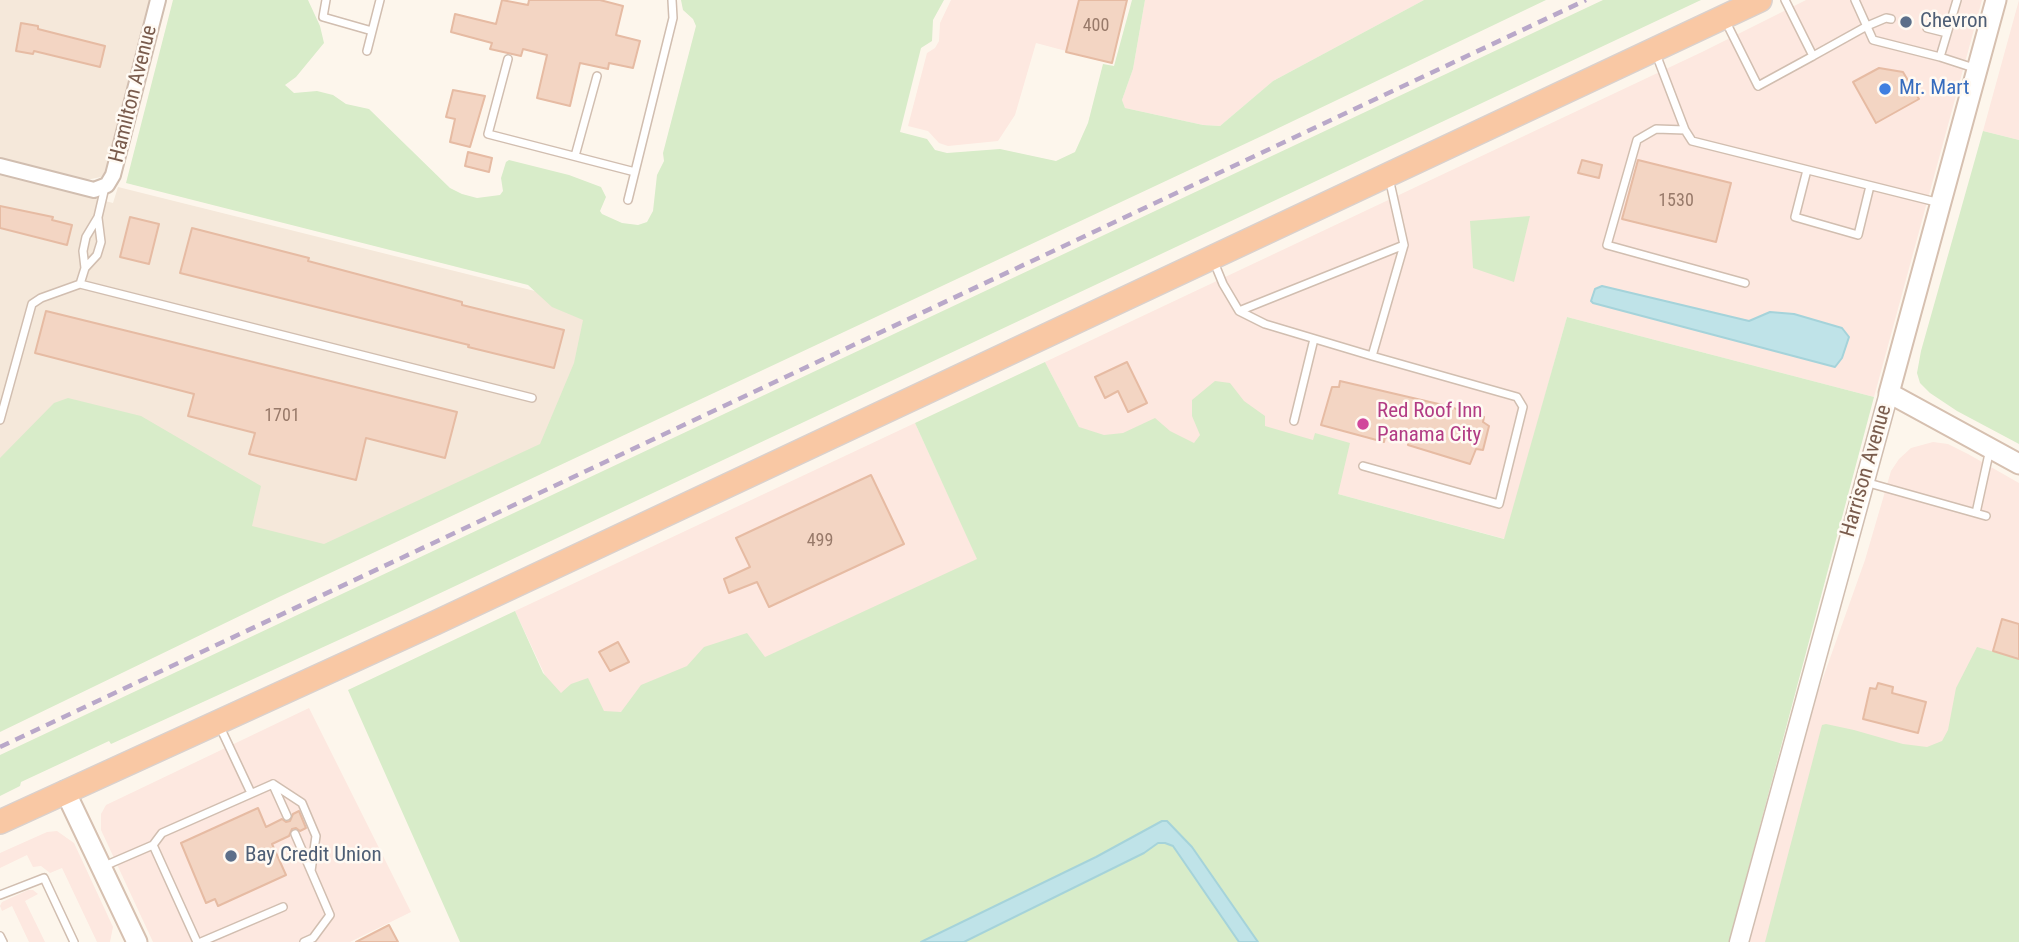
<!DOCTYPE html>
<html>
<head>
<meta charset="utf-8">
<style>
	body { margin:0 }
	canvas { display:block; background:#fdf6ec }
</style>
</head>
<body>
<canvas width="2019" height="942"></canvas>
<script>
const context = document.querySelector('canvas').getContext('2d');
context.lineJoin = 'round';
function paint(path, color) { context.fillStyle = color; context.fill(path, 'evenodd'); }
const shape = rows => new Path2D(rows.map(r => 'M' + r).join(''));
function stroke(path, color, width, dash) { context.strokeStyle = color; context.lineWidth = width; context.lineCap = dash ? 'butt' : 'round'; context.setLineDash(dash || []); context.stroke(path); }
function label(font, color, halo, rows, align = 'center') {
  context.font = font + ' "Roboto Condensed",sans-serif'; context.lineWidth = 5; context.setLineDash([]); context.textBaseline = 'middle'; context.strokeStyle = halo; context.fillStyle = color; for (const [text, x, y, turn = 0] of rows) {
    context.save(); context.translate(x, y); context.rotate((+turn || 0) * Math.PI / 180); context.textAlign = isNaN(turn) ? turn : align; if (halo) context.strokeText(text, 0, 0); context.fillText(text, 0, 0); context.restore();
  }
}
const residential = shape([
	[0,0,151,0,107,169,101,177,86,180,0,158],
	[0,174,113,203,118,187,627,314,759,350,203,617,0,568]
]);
const commercial = shape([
	[951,0,1125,0,1105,57,1100,60,1036,43,1015,115,998,141,948,146,939,143,928,131,908,126,927,53,935,48,939,41,940,23],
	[1145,0,1424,0,1273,81,1220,126,1203,125,1125,108,1122,100,1133,69],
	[1806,0,1982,0,1874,397,1567,317,1505,539,1338,494,1081,431,1045,362,1702,52],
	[2019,0,2019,140,1983,131],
	[915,423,984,573,586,763,515,611],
	[1933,442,1948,444,1968,454,2019,483,2019,942,1748,942,1808,720,1865,560,1891,471,1899,459,1911,448],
	[309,708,411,912,350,942,153,942,101,830,101,814,106,805],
	[57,831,74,843,120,942,113,927,110,942,97,942,62,868,50,873,41,866,33,867,27,855,0,868,0,853,47,832],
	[28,890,33,890,38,894,25,901,45,942,29,942,12,906,2,911,0,906,2,902]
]);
const green = shape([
	[173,0,308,0,320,26,324,43,296,77,285,85,294,93,317,91,333,95,346,104,369,109,450,188,462,194,477,198,500,195,503,191,501,178,506,162,509,160,569,175,601,187,606,197,600,211,602,214,622,223,638,225,647,222,653,211,657,175,664,161,663,153,696,26,693,19,683,10,681,0,944,0,933,20,932,41,921,48,900,132,927,139,935,150,947,153,1000,149,1056,161,1075,152,1088,123,1103,64,1114,66,1132,0,1145,0,1133,69,1122,100,1125,108,1203,125,1220,126,1273,81,1424,0,1546,0,1266,134,279,597,0,732,0,458,54,403,68,398,141,416,261,486,252,526,324,544,540,444,574,363,583,320,552,307,528,285,126,183],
	[1603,0,1701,0,400,612,111,744,109,741,21,782,20,786,0,796,0,755],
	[1983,131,2019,140,2019,444,1957,411,1930,393,1920,383,1917,373,1921,351],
	[1530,216,1514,282,1473,268,1470,221],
	[1567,317,1874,397,1729,942,460,942,348,690,515,611,543,673,561,693,571,684,588,678,604,711,621,712,641,685,687,666,704,647,747,633,765,657,977,559,915,423,1045,362,1079,427,1104,435,1123,433,1155,418,1170,431,1194,443,1200,435,1192,416,1192,400,1215,381,1230,383,1244,401,1265,416,1265,426,1313,440,1315,433,1350,443,1338,494,1504,539],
	[1977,647,2019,659,2019,942,1765,942,1822,725,1826,724,1854,730,1903,744,1927,747,1942,741,1948,730,1956,688]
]);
const water = shape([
	[1602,286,1749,321,1770,312,1794,314,1842,328,1849,337,1842,358,1835,367,1593,303,1591,301,1595,289,1602,286],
	[1162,821,1167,821,1192,847,1258,942,1239,942,1173,846,1165,843,1158,843,1144,853,964,942,921,942,1096,857,1162,821]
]);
const building = shape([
	[502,0,528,5,529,0,600,0,623,6,616,35,640,41,633,68,609,63,608,69,580,63,570,106,537,98,547,55,523,49,521,56,490,49,492,43,451,32,455,14,496,24,502,0],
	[1079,0,1127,0,1112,63,1066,52,1079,0],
	[21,23,38,26,38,29,105,46,100,67,34,51,33,54,16,51,21,23],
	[1879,68,1903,72,1919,99,1876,123,1853,82,1879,68],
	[453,90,485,96,470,147,450,142,455,119,446,117,453,90],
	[468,152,492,158,489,172,465,166,468,152],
	[1582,160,1602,165,1599,178,1578,173,1582,160],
	[1638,160,1731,183,1716,242,1622,219,1638,160],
	[0,206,53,217,52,220,72,225,67,245,0,228,0,206],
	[130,217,159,224,149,264,120,257,130,217],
	[192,228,309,258,308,261,462,302,462,305,564,330,554,368,468,347,469,345,180,273,192,228],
	[46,311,457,412,445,458,366,438,356,480,249,454,255,433,188,416,194,394,35,353,46,311],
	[1127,362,1147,403,1128,412,1118,391,1105,398,1095,377,1127,362],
	[1340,381,1443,405,1484,417,1483,422,1489,426,1483,450,1476,449,1470,464,1408,445,1408,442,1385,437,1384,442,1321,425,1332,387,1339,387,1340,381],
	[871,475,904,544,769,607,757,582,729,593,724,579,750,567,736,538,871,475],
	[2002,619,2019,624,2019,659,1993,651,2002,619],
	[618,642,629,662,610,671,599,652,618,642],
	[1878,683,1893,687,1892,693,1926,702,1918,733,1863,719,1870,688,1876,689,1878,683],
	[258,808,266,827,282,819,286,822,290,821,293,814,299,811,306,828,300,831,296,828,292,829,289,836,272,844,286,875,218,906,215,899,206,903,181,843,258,808],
	[389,925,398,942,356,942,389,925]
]);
const service = shape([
	[326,0,323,17,372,31],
	[1785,0,1813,56,1867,26,1886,18,1891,19],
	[1855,0,1873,40,1940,57,1977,69],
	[1725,20,1758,86,1813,56],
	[1927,28,1947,33],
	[367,51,380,0],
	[1656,54,1685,130,1656,129,1637,140,1607,245,1745,283],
	[1940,57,1957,0],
	[508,59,488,134,635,172],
	[1685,130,1692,141,1940,203],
	[575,156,597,76],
	[1807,170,1795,217,1858,235,1870,186],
	[105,187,98,217,86,237,83,251,85,268,80,284,532,398],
	[628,200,673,18,672,0],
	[1214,262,1223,284,1239,311,1265,324,1372,356,1404,245,1389,178],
	[85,268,97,255,101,242,98,218],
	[1239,311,1404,245],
	[0,420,32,304,41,298,80,284],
	[1294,421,1314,339],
	[1363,466,1499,504,1523,407,1517,397,1372,356],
	[1865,482,1986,516],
	[1976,513,1990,449],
	[220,727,251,793],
	[273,784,302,803,316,836,311,871],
	[273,785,287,816],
	[295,834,330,915,313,938,304,942],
	[153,845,197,942],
	[102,867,153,845,162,833,273,784],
	[0,895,44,878,74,942],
	[0,936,3,942],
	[201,942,283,907]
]);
const minor = shape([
	[0,166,94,190,107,185,113,175,158,0]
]);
const tertiary = shape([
	[1739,942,1889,393]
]);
const secondary = shape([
	[1996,0,1889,393,2019,464],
	[65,791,137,942]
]);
const trunk = shape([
	[0,822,435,623,1760,0]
]);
const rail = shape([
	[0,747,1586,0]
]);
const markers = [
	[1906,22,7,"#5c6f8a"],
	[1885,89,7,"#3f7fe0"],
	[1363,424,7,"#d1479c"],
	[231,856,7,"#5c6f8a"]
];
const numberNames = [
	["400",1096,26],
	["1530",1676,201],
	["1701",282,416],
	["499",820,541]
];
const serviceNames = [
	["Chevron",1920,22],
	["Bay Credit Union",245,856]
];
const shopNames = [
	["Mr. Mart",1899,89]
];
const streetNames = [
	["Hamilton Avenue",134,94,-76],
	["Harrison Avenue",1867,471,-74]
];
const hotelNames = [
	["Red Roof Inn",1377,412],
	["Panama City",1377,436]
];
paint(residential, '#f5e8da');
paint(commercial, '#fde8e0');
paint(green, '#d8ecc9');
paint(water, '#bfe3e8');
stroke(water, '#a5d3da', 2);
paint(building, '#f3d5c3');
stroke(building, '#e6bba3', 2);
stroke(service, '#d1beb0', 10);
stroke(minor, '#d1beb0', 18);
stroke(tertiary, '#d1beb0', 21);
stroke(secondary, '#d6c0b0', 23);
stroke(trunk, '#dad1cd', 26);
stroke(service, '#fff', 7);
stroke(minor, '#fff', 14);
stroke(tertiary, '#fff', 18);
stroke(secondary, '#fff', 19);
stroke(trunk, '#f9c8a4', 23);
stroke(rail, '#b9a8c9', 4.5, [10, 7]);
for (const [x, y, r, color] of markers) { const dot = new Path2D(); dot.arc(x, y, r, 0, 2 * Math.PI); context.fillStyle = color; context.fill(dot); stroke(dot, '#fffaf3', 2.5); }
label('18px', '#987a6a', null, numberNames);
label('21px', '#4e5e75', '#fffaf3', serviceNames, 'left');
label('21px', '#366cbe', '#fffaf3', shopNames, 'left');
label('21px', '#7a5c4d', '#fffaf3', streetNames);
label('21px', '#b23c85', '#fffaf3', hotelNames, 'left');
</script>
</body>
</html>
